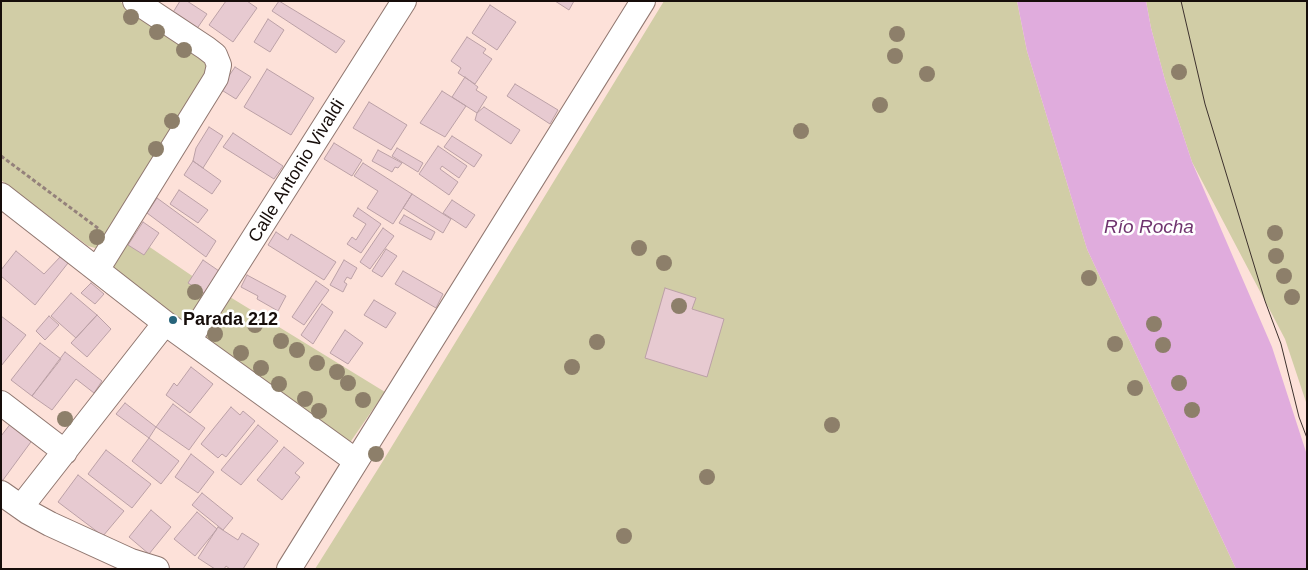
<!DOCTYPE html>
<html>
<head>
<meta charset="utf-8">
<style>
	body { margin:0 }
	#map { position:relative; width:1308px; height:570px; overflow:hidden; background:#fde1d9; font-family:Arial,sans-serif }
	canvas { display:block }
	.frame { position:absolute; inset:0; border:2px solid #160d0a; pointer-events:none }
</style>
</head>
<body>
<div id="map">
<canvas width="1308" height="570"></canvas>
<div class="frame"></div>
</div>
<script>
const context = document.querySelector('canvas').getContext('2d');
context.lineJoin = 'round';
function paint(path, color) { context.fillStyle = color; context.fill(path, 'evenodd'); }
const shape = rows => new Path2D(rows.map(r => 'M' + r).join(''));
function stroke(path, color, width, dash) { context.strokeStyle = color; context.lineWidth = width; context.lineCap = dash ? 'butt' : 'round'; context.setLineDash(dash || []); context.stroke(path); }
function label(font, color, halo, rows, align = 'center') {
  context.font = font + ' Arial,sans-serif'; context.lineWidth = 5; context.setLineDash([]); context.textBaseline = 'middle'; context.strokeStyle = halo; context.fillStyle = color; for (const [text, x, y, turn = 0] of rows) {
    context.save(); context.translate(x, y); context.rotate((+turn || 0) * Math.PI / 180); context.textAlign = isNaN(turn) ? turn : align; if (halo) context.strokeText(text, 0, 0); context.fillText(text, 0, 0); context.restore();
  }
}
const green = shape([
	[1,1,119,1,207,60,210,70,102,247,95,248,88,246,1,180],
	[664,1,1017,1,1027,51,1087,249,1236,569,315,569,378,469],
	[1146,1,1307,1,1307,405,1285,339,1192,162,1165,80,1151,28],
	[129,233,210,288,190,317,180,319,110,269],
	[230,297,385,392,351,441,342,441,208,340,205,333]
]);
const water = shape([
	[1017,1,1146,1,1151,28,1165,80,1192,162,1272,347,1307,455,1307,569,1236,569,1087,249,1027,51]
]);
const building = shape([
	[180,1,187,1,207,14,196,30,172,14,180,1],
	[226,1,247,1,257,8,233,42,209,25,226,1],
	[279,1,345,41,336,53,272,11,279,1],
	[555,1,574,1,569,10,555,1],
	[490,5,516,22,497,50,472,33,490,5],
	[268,19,284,30,270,52,254,42,268,19],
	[467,37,486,49,483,53,492,59,475,84,458,73,461,68,451,61,467,37],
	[235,67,251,77,236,99,220,89,235,67],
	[267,69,314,98,291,135,244,107,267,69],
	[465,77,478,87,476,90,487,97,477,113,452,97,465,77],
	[515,84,558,110,550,124,507,96,515,84],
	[442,91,466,106,445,137,420,123,442,91],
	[369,102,407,125,391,150,353,128,369,102],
	[484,107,520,130,511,144,475,120,477,113,484,107],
	[209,127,223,136,203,168,193,161,196,148,209,127],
	[233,133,283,166,274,179,223,147,233,133],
	[452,136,482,155,474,167,444,147,452,136],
	[334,143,362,160,352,176,324,159,334,143],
	[438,146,467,166,459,178,442,166,440,169,458,182,449,195,419,174,438,146],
	[397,148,423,163,418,172,392,156,397,148],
	[378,150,402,163,398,168,395,167,392,172,372,161,378,150],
	[193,161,221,181,212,194,184,175,193,161],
	[363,163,412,194,393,224,367,208,378,191,354,176,363,163],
	[179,190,208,210,198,223,170,204,179,190],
	[412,194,451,219,443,233,403,208,412,194],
	[157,198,216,241,206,257,147,213,157,198],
	[452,200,475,215,466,228,443,213,452,200],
	[358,208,381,224,361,253,347,244,352,237,356,240,366,224,353,216,358,208],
	[404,215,435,232,431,240,399,223,404,215],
	[143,222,159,233,144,255,128,245,143,222],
	[383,228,394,236,370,269,360,262,383,228],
	[276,232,288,240,291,234,336,262,324,280,268,245,276,232],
	[386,249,397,256,382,277,372,271,386,249],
	[16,251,44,274,61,256,68,263,35,305,1,276,1,270,16,251],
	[203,260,219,271,204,293,188,283,203,260],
	[344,260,357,268,351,279,347,277,344,282,347,284,343,292,330,285,344,260],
	[403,271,443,294,436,308,395,284,403,271],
	[247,275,286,296,278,311,257,299,258,296,241,287,247,275],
	[316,281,329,290,304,325,292,317,316,281],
	[91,283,104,294,95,304,81,293,91,283],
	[665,288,696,298,692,309,724,319,707,377,645,358,665,288],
	[71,293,97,315,76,338,51,316,71,293],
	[374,300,396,313,386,328,364,315,374,300],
	[322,304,333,312,313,344,301,335,322,304],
	[97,315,111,329,87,357,71,343,97,315],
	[1,316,26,335,1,366,1,316],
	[49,316,59,325,45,340,36,331,49,316],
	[345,330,363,343,348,364,330,353,345,330],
	[40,343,61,359,32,396,11,380,40,343],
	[65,352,102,381,94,393,76,379,52,410,32,396,65,352],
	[191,367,213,384,190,413,166,395,174,383,177,386,191,367],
	[125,403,156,427,149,438,116,414,125,403],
	[173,404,205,428,189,450,156,427,173,404],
	[231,407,240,415,243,411,255,421,226,457,222,454,218,458,201,444,231,407],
	[15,418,36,435,3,480,1,480,1,436,15,418],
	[258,425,278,441,241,485,221,470,258,425],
	[149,438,179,461,161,484,132,461,149,438],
	[284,447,304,463,295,473,300,477,282,500,257,480,284,447],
	[106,450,151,484,132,508,88,474,106,450],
	[191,454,214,472,198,493,175,477,191,454],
	[78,475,124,511,103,536,58,502,78,475],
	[202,493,233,518,223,530,192,505,202,493],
	[151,510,171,527,149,554,129,537,151,510],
	[197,512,217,529,195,556,174,539,197,512],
	[218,527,238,540,242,533,259,544,243,569,230,569,226,566,224,569,215,569,198,558,218,527]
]);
const path = shape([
	[1,156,99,229]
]);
const minor = shape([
	[1,195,165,323,356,461],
	[97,270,216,78,219,65,215,55,206,48,135,1],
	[189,340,404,1],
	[1,403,65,452],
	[1,493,28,512,50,524,131,561,157,569],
	[21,507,165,323],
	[289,569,643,1]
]);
const tram = shape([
	[1181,1,1205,104,1265,301,1281,344,1299,417,1307,438]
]);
const trees = [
	[131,17],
	[157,32],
	[897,34],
	[184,50],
	[895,56],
	[1179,72],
	[927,74],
	[880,105],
	[172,121],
	[801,131],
	[156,149],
	[1275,233],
	[97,237],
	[639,248],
	[1276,256],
	[664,263],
	[1284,276],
	[1089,278],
	[195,292],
	[1292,297],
	[679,306],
	[1154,324],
	[255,325],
	[215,334],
	[281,341],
	[597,342],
	[1115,344],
	[1163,345],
	[297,350],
	[241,353],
	[317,363],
	[572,367],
	[261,368],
	[337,372],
	[348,383],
	[1179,383],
	[279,384],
	[1135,388],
	[305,399],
	[363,400],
	[1192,410],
	[319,411],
	[65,419],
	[832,425],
	[376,454],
	[707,477],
	[624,536]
];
const markers = [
	[173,320,5,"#27647b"]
];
const streetNames = [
	["Calle Antonio Vivaldi",297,171,-58]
];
const poiNames = [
	["Parada 212",183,320]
];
const waterNames = [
	["Río Rocha",1149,228]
];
paint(green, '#d1cda6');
paint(water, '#e0acdd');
paint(building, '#e7cad1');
stroke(building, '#bba0a6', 1);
stroke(minor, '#907770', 26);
stroke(path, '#94817b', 3, [4, 2.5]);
stroke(minor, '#fff', 24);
stroke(tram, '#3d312d', 1);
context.fillStyle = '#8d7f6a';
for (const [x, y] of trees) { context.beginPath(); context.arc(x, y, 8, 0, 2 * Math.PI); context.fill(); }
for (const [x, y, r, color] of markers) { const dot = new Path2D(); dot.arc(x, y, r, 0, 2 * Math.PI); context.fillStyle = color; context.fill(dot); stroke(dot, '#fff', 2); }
label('18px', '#160d0a', '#fff', streetNames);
label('bold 18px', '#160d0a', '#fff', poiNames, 'left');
label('italic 19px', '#713570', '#fff', waterNames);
</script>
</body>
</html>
